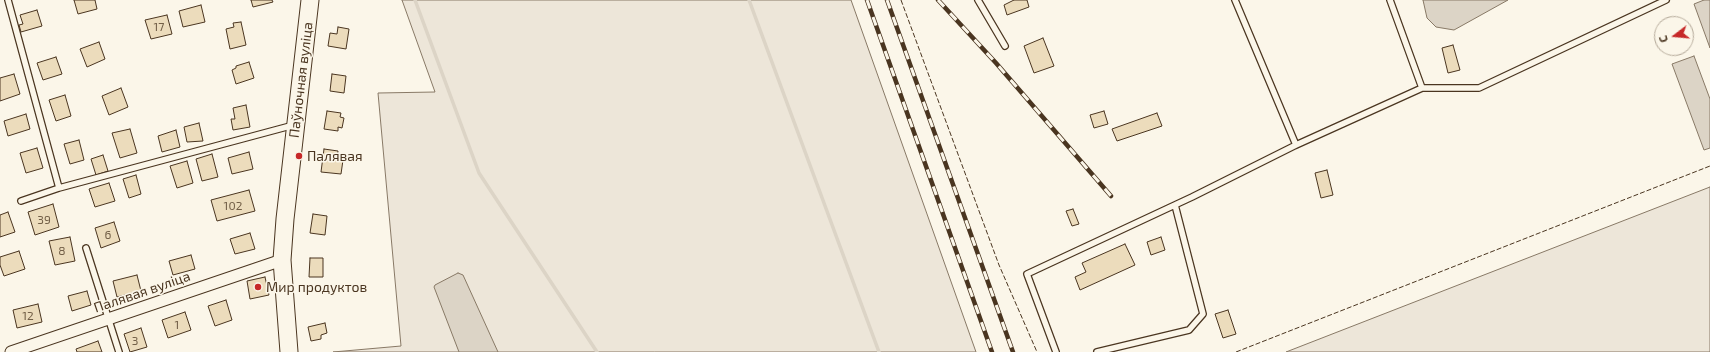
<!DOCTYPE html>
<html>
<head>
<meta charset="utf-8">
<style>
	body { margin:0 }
	#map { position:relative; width:1710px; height:352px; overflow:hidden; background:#fbf6e9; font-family:"Exo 2",sans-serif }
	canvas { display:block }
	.north { position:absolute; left:1654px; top:16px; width:40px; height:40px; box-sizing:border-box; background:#fbf6e9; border:1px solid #b4a999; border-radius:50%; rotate:254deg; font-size:11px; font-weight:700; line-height:16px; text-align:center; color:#4a3520 }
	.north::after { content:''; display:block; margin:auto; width:14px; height:18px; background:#c62828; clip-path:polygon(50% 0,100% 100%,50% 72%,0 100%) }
</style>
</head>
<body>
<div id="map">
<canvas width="1710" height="352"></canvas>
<div class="north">С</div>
</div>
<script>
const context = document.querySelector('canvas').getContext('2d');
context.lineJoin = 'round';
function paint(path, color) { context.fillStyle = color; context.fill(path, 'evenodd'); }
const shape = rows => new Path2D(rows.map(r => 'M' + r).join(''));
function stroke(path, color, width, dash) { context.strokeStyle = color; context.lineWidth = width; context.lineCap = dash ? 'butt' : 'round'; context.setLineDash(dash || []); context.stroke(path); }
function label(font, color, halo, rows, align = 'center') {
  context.font = font + ' "Exo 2",sans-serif'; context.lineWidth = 3; context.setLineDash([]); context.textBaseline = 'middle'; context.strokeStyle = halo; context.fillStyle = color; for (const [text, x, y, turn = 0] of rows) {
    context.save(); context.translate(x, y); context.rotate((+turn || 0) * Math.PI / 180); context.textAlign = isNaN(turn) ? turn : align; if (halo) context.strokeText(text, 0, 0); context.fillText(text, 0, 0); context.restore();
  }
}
const green = shape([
	[402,0,851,0,976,352,333,352,401,346,378,93,435,92,402,0],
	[1710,187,1710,352,1286,352,1710,187]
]);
const water = shape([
	[1423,0,1508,0,1454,30,1436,27,1427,18,1423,0],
	[1704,0,1710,0,1710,48,1694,4,1704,0],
	[1694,56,1710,99,1710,148,1704,150,1672,64,1694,56],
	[458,273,463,275,498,352,459,352,434,287,435,285,458,273]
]);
const stream = shape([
	[415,0,479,173,597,352],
	[749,0,879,352]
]);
const building = shape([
	[74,0,95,0,97,9,78,14,74,0],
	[251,0,272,0,273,2,253,7,251,0],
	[1014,0,1027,0,1029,7,1007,15,1004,5,1014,0],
	[201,5,205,22,183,27,179,11,201,5],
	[37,10,42,26,21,32,19,25,23,24,20,15,37,10],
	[167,15,172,34,151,39,145,20,167,15],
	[241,22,246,45,230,49,226,29,234,27,233,23,241,22],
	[338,27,349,29,346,49,328,46,330,33,337,34,338,27],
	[1043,38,1054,66,1034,73,1024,46,1043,38],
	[99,42,105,59,87,67,80,49,99,42],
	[1453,45,1460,70,1448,73,1442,48,1453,45],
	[56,57,62,74,43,80,37,63,56,57],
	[249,62,254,78,236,84,232,70,236,68,236,66,249,62],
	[14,74,20,94,0,101,0,78,14,74],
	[332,74,346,76,344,93,330,91,332,74],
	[121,88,128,107,109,115,102,96,121,88],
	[65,95,71,116,56,121,49,100,65,95],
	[246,105,250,127,233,130,231,119,235,119,233,108,246,105],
	[327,111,341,113,340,117,344,118,342,128,338,127,338,131,324,129,327,111],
	[1104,111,1108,124,1094,128,1090,115,1104,111],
	[1157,113,1162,126,1117,141,1112,129,1157,113],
	[26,114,30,129,8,136,4,121,26,114],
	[199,123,203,141,187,142,184,127,199,123],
	[130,129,137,153,120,158,112,133,130,129],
	[176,130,180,147,162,152,158,136,176,130],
	[79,140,84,160,70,164,64,144,79,140],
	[37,148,43,168,26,173,20,153,37,148],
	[324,149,338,151,337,159,343,160,341,174,321,172,324,149],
	[249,152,253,169,232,174,228,158,249,152],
	[212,154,218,177,202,181,196,159,212,154],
	[103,155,108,171,96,175,91,159,103,155],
	[187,161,193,183,177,188,170,166,187,161],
	[1327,170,1333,195,1321,198,1315,173,1327,170],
	[136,175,141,194,129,198,123,179,136,175],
	[109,183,115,201,95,207,89,189,109,183],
	[249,190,255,211,217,221,211,200,249,190],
	[53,204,59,227,35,235,28,212,53,204],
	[1073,209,1079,224,1072,226,1066,211,1073,209],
	[8,212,15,232,0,237,0,215,8,212],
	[313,214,327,216,325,235,310,233,313,214],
	[114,222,120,241,101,248,95,228,114,222],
	[250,233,255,249,235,254,230,239,250,233],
	[70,237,75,261,55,265,49,241,70,237],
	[1161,237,1165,250,1151,255,1147,242,1161,237],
	[1125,244,1135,265,1080,290,1075,277,1086,272,1082,263,1125,244],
	[19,251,25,269,4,276,0,265,0,257,19,251],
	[191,255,195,269,173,275,169,261,191,255],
	[310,258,323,258,323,277,309,277,310,258],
	[137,275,141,291,117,297,113,281,137,275],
	[265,277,269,295,250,299,247,281,265,277],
	[87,291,91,305,72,311,68,296,87,291],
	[226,300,232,320,215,326,208,306,226,300],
	[38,304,42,322,17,328,13,310,38,304],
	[1228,310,1236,334,1223,338,1215,314,1228,310],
	[185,312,191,330,168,338,162,320,185,312],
	[325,323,327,333,321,335,321,339,311,341,308,327,325,323],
	[141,328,147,347,130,352,124,334,141,328],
	[98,341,102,352,77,352,76,349,98,341]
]);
const lane = shape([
	[8,0,59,188,294,125],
	[978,0,1005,46],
	[1422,88,1479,88,1666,0],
	[1296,145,1422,88,1390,0],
	[21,201,59,188],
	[86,248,119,352],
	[1056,352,1027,274,1192,197,1296,145,1235,0],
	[1097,352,1189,330,1203,314,1175,205]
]);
const street = shape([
	[11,352,282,260]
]);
const primary = shape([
	[289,352,282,260,285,219,310,0]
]);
const rail = shape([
	[867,0,992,352],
	[887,0,1013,352],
	[938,0,996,63,1111,196]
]);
const fence = shape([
	[901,0,999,265,1037,352],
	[1236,352,1710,166]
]);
const markers = [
	[299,156,4,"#c62828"],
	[258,287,4,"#c62828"]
];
const numberNames = [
	["17",159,27],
	["102",233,206],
	["39",44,220],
	["6",108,235],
	["8",62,251],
	["12",28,316],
	["1",177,325],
	["3",135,341]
];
const streetNames = [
	["Паўночная вуліца",301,80,-83],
	["Палявая вуліца",142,292,-19]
];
const poiNames = [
	["Палявая",307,156],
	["Мир продуктов",266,287]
];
paint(green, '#ede6d9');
stroke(green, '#887966', 1);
paint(water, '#dcd4c6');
stroke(water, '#887966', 1);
stroke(stream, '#dcd4c6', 3.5);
paint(building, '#ecdcbc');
stroke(building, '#4a3520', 1);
stroke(lane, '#4a3520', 8);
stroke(street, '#4a3520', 13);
stroke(primary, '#4a3520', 19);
stroke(lane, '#fbf6e9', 5.5);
stroke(street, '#fbf6e9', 11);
stroke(primary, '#fbf6e9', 17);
stroke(rail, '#4a3520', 4.5);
stroke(rail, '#fbf6e9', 3, [9]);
stroke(fence, '#4a3520', 1, [5, 2]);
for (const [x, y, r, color] of markers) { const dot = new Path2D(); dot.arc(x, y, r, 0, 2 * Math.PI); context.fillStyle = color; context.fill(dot); stroke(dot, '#fbf6e9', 1.5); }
label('12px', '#725f47', null, numberNames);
label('14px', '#4a3520', '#fbf6e9', streetNames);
label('14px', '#4a3520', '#fbf6e9', poiNames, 'left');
</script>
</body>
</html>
